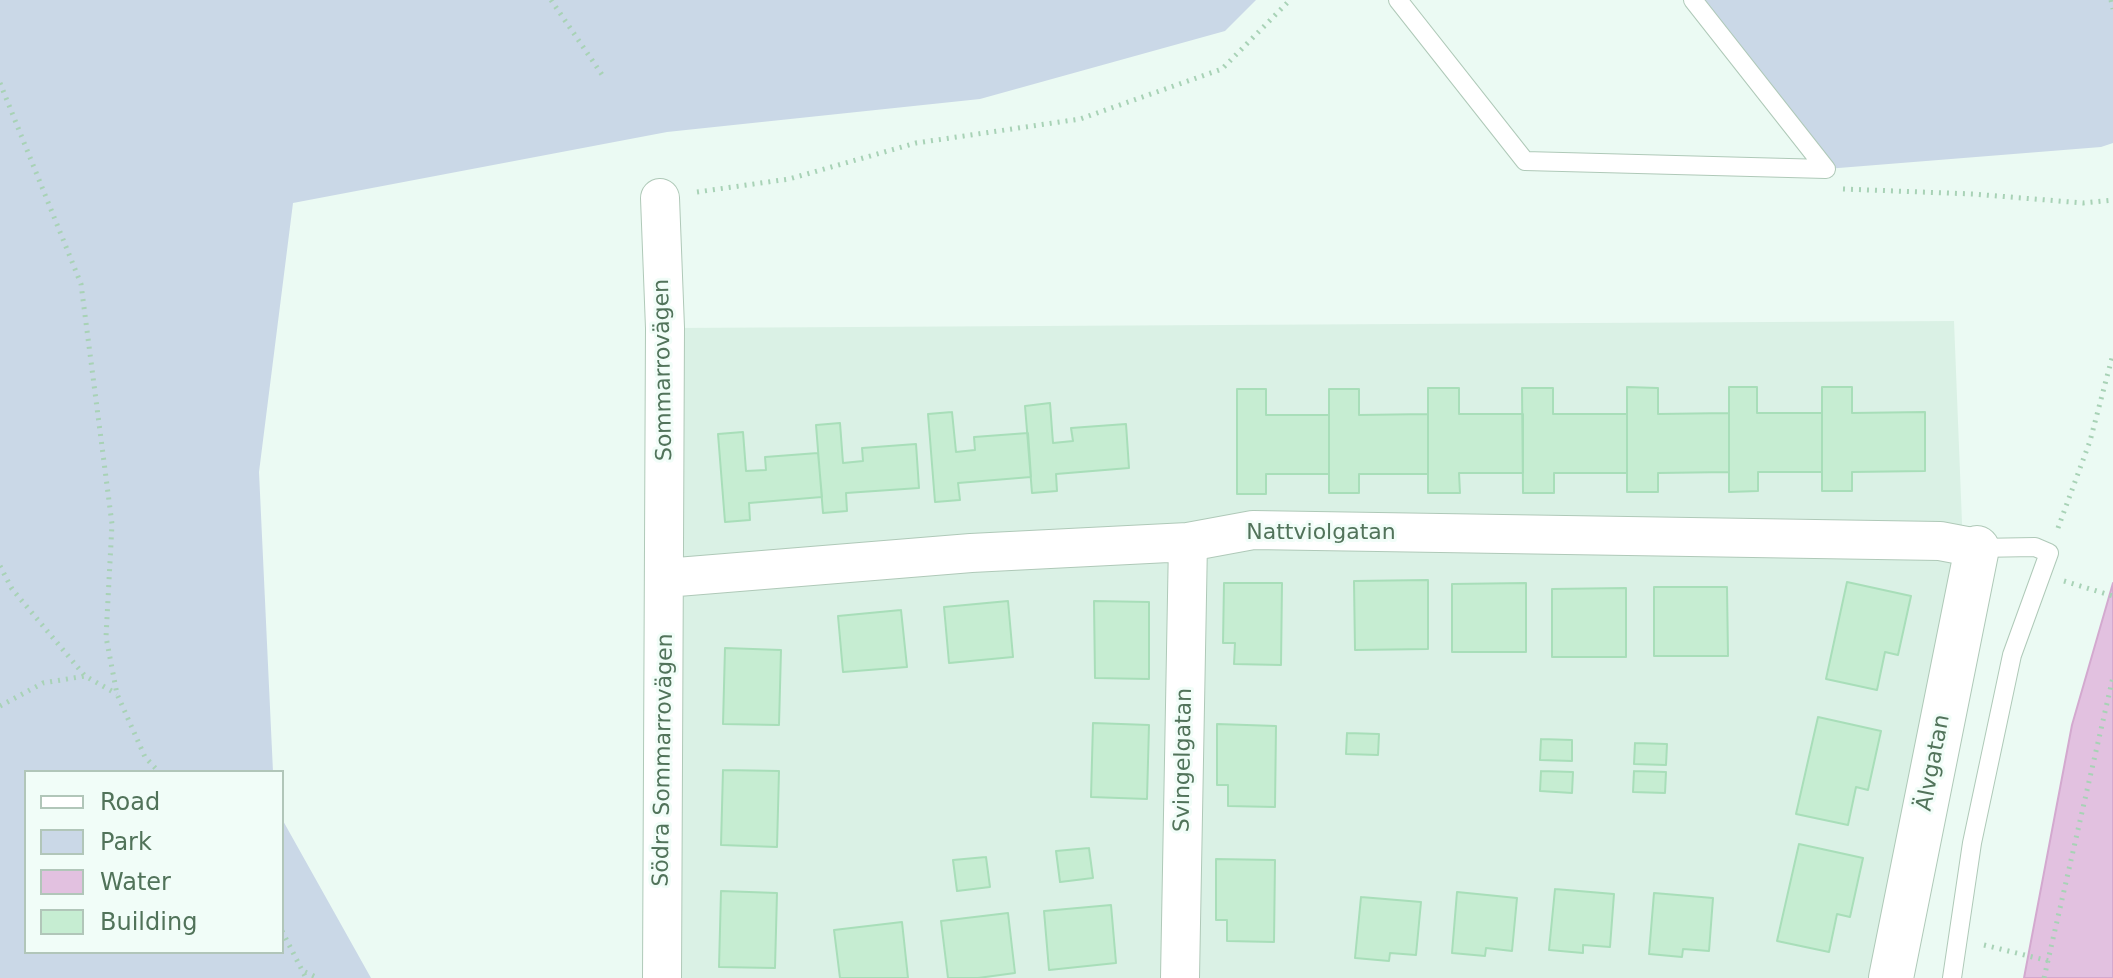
<!DOCTYPE html>
<html>
<head>
<meta charset="utf-8">
<style>
	body { margin:0 }
	#map { position:relative; width:2113px; height:978px; overflow:hidden; background:#ebfaf3; font-family:"DejaVu Sans",sans-serif }
	canvas { display:block }
	.legend { position:absolute; left:24px; top:770px; width:260px; height:184px; box-sizing:border-box; background:#f1fdf8; border:2px solid #b1c6b9; margin:0; padding:10px 14px; list-style:none; font-size:24px; color:#51735a }
	.legend li { display:flex; align-items:center; gap:16px; height:40px }
	.legend b { width:40px; border:2px solid #b1c6b9 }
</style>
</head>
<body>
<div id="map">
<canvas width="2113" height="978"></canvas>
<ul class="legend">
<li><b style="height:10px;background:#fff"></b>Road</li>
<li><b style="height:22px;background:#cad8e7"></b>Park</li>
<li><b style="height:22px;background:#e2c1e0"></b>Water</li>
<li><b style="height:22px;background:#c6edd2"></b>Building</li>
</ul>
</div>
<script>
const context = document.querySelector('canvas').getContext('2d');
context.lineJoin = 'round';
function paint(path, color) { context.fillStyle = color; context.fill(path, 'evenodd'); }
const shape = rows => new Path2D(rows.map(r => 'M' + r).join(''));
function stroke(path, color, width, dash) { context.strokeStyle = color; context.lineWidth = width; context.lineCap = dash ? 'butt' : 'round'; context.setLineDash(dash || []); context.stroke(path); }
function label(font, color, halo, rows, align = 'center') {
  context.font = font + ' "DejaVu Sans",sans-serif'; context.lineWidth = 6; context.setLineDash([]); context.textBaseline = 'middle'; context.strokeStyle = halo; context.fillStyle = color; for (const [text, x, y, turn = 0] of rows) {
    context.save(); context.translate(x, y); context.rotate((+turn || 0) * Math.PI / 180); context.textAlign = isNaN(turn) ? turn : align; if (halo) context.strokeText(text, 0, 0); context.fillText(text, 0, 0); context.restore();
  }
}
const residential = shape([
	[1954,321,1963,548,1887,978,669,978,673,328]
]);
const green = shape([
	[0,0,1256,0,1225,31,980,99,667,132,293,203,259,472,273,772,26,772,26,952,282,952,282,819,371,978,0,978],
	[1693,0,2113,0,2113,143,2101,147,1826,169]
]);
const water = shape([
	[2113,583,2113,978,2024,978,2072,725,2113,583]
]);
const building = shape([
	[1627,387,1658,388,1658,414,1729,413,1729,472,1658,473,1658,492,1627,492,1627,387],
	[1729,387,1757,387,1757,413,1822,413,1822,472,1758,472,1758,491,1729,492,1729,387],
	[1822,387,1852,387,1852,413,1925,412,1925,471,1852,472,1852,491,1822,491,1822,387],
	[1428,388,1459,388,1459,414,1523,414,1523,473,1459,473,1460,493,1428,493,1428,388],
	[1522,388,1553,388,1553,414,1627,414,1627,473,1554,473,1554,493,1523,493,1522,388],
	[1237,389,1266,389,1266,415,1329,415,1329,474,1266,474,1266,494,1237,494,1237,389],
	[1329,389,1359,389,1359,415,1428,414,1428,474,1359,474,1359,493,1329,493,1329,389],
	[1050,403,1053,443,1073,441,1071,428,1126,424,1129,468,1056,474,1057,491,1032,493,1025,406,1050,403],
	[952,412,956,452,975,450,974,437,1028,433,1031,477,958,483,960,500,935,502,928,414,952,412],
	[840,423,843,463,863,461,862,448,916,444,919,488,846,493,847,511,823,513,816,425,840,423],
	[743,432,746,471,766,470,765,457,818,453,822,497,749,503,750,520,725,522,718,434,743,432],
	[1428,580,1428,649,1355,650,1354,581,1428,580],
	[1847,582,1911,596,1898,655,1885,652,1877,690,1826,679,1847,582],
	[1224,583,1282,583,1281,665,1234,664,1235,643,1223,643,1224,583],
	[1526,583,1526,652,1452,652,1452,584,1526,583],
	[1654,587,1727,587,1728,656,1654,656,1654,587],
	[1626,588,1626,657,1552,657,1552,589,1626,588],
	[1008,601,1013,657,949,663,944,607,1008,601],
	[1094,601,1149,602,1149,679,1095,678,1094,601],
	[901,610,907,667,843,672,838,616,901,610],
	[725,648,781,650,779,725,723,724,725,648],
	[1818,717,1881,731,1868,790,1856,787,1848,825,1796,814,1818,717],
	[1093,723,1149,725,1147,799,1091,797,1093,723],
	[1217,724,1276,726,1275,807,1228,806,1228,785,1217,785,1217,724],
	[1347,733,1379,734,1378,755,1346,754,1347,733],
	[1541,739,1572,740,1572,761,1540,760,1541,739],
	[1635,743,1667,744,1666,765,1634,764,1635,743],
	[723,770,779,771,777,847,721,845,723,770],
	[1541,771,1573,772,1572,793,1540,791,1541,771],
	[1634,771,1666,772,1665,793,1633,792,1634,771],
	[1799,844,1863,858,1850,917,1837,914,1829,952,1777,941,1799,844],
	[1089,848,1093,878,1060,882,1056,851,1089,848],
	[986,857,990,887,957,891,953,860,986,857],
	[1216,859,1275,860,1274,942,1227,941,1227,920,1216,920,1216,859],
	[1555,889,1614,894,1610,947,1583,945,1583,953,1549,950,1555,889],
	[721,891,777,893,775,968,719,967,721,891],
	[1457,892,1517,898,1512,951,1486,948,1485,956,1452,953,1457,892],
	[1654,893,1713,898,1709,951,1683,949,1682,957,1649,954,1654,893],
	[1361,897,1421,902,1416,955,1390,953,1389,961,1355,958,1361,897],
	[1111,905,1116,963,1049,970,1044,911,1111,905],
	[1008,913,1015,973,978,978,948,978,941,921,1008,913],
	[902,922,908,978,840,978,834,930,902,922]
]);
const path = shape([
	[551,0,605,79],
	[2111,0,2113,9],
	[0,83,81,284,112,524,106,637,117,694,145,757,159,772],
	[1843,189,1973,194,2083,203,2113,200],
	[697,192,789,179,916,143,1080,119,1222,69,1290,0],
	[2058,528,2090,441,2113,354],
	[0,566,12,589,85,676,117,694],
	[2064,581,2113,596],
	[0,706,43,683,85,676],
	[282,931,306,978],
	[1984,945,2049,961],
	[305,972,318,978],
	[2044,978,2113,677]
]);
const service = shape([
	[1398,0,1525,161,1826,169],
	[1693,0,1826,169],
	[1952,978,1972,843,2012,655,2049,553,2035,547,1977,548]
]);
const minor = shape([
	[660,198,665,328,662,978],
	[665,578,971,553,1188,542,1253,530,1940,541,1977,548],
	[1180,978,1188,542]
]);
const tertiary = shape([
	[1891,978,1977,548]
]);
const streetNames = [
	["Sommarrovägen",664,370,-91],
	["Nattviolgatan",1321,533],
	["Södra Sommarrovägen",664,760,-89],
	["Svingelgatan",1184,760,-89],
	["Älvgatan",1934,763,-79]
];
paint(residential, '#daf1e5');
paint(green, '#cad8e7');
paint(water, '#e2c1e0');
stroke(water, '#d3a9cf', 2);
paint(building, '#c6edd2');
stroke(building, '#a8deb9', 2);
stroke(service, '#afc9b8', 20);
stroke(minor, '#afc9b8', 40);
stroke(tertiary, '#afc9b8', 46);
stroke(path, '#a8d2b6', 5, [2, 6]);
stroke(service, '#fff', 18);
stroke(minor, '#fff', 38);
stroke(tertiary, '#fff', 44);
label('22px', '#51735a', '#f1fdf8', streetNames);
</script>
</body>
</html>
